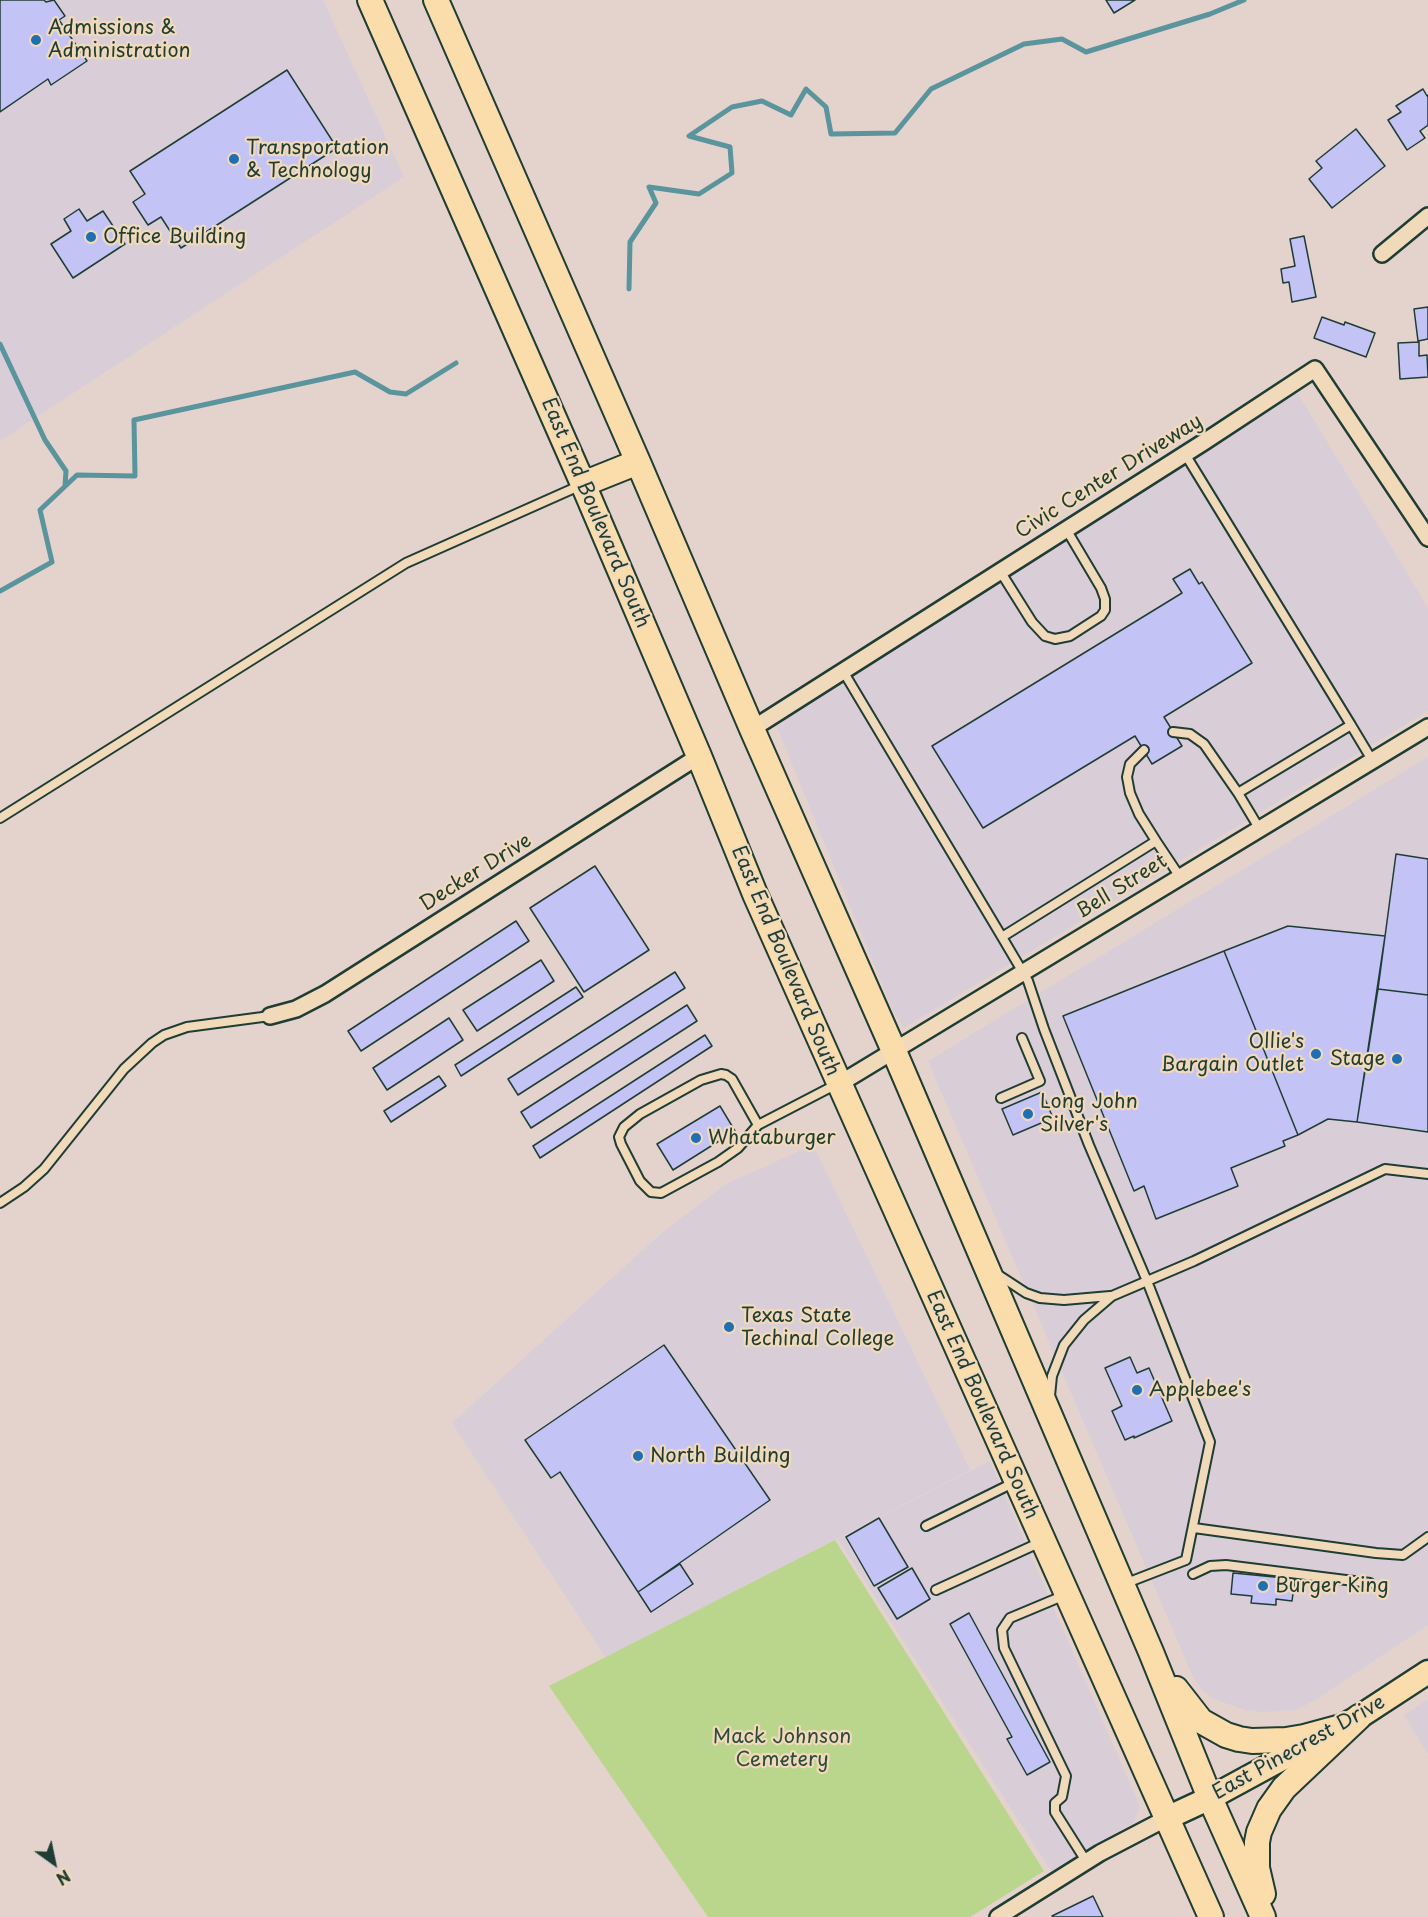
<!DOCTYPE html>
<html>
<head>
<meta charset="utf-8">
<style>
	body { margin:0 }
	#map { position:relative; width:1428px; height:1917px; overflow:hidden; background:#e3d3cc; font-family:"Playpen Sans",sans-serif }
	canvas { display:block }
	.north { position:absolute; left:24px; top:1833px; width:60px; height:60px; -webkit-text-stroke:4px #f1daba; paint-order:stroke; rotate:147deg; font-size:16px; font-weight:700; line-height:24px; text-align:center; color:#1f3d34 }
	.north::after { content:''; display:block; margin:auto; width:21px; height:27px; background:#1f3d34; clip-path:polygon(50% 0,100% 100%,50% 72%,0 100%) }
</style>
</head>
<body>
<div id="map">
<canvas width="1428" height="1917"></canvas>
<div class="north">N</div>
</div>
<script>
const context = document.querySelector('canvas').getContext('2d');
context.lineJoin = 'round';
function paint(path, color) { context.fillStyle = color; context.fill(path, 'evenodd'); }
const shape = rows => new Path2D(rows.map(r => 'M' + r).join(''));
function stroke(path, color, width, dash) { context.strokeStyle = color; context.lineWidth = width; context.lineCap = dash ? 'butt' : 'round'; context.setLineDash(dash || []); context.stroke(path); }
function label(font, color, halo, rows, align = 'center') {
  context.font = font + ' "Playpen Sans",sans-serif'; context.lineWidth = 4.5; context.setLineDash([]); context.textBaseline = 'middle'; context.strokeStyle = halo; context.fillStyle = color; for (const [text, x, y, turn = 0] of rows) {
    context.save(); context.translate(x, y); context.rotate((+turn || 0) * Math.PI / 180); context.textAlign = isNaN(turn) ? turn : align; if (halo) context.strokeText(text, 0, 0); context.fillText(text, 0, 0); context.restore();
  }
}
const built = shape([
	[0,0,323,0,404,177,0,441],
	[1294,387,1428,608,1428,711,904,1028,893,1011,769,708],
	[1428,757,1428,1625,1312,1702,1295,1710,1261,1712,1245,1710,1214,1699,1202,1690,1194,1679,928,1061],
	[813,1145,970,1470,606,1658,452,1423,664,1231,726,1184],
	[990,1461,1140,1807,1133,1823,1051,1871,838,1539],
	[1428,1699,1428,1754,1404,1715]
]);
const green = shape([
	[835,1540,1044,1871,970,1917,708,1917,549,1686]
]);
const stream = shape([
	[629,289,630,242,656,203,649,187,699,194,732,173,730,147,689,136,732,107,762,101,791,115,806,89,826,107,831,134,895,133,931,89,1024,44,1062,39,1086,52,1210,14,1244,0],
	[0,344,45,440,66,471,65,486],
	[0,591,52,562,40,510,77,475,135,476,134,420,355,372,390,392,406,394,456,363]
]);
const building = shape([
	[0,0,44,0,46,2,54,0,65,16,59,20,87,61,51,85,48,79,0,112,0,0],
	[1106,0,1135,0,1114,13,1106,0],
	[287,70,337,148,181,248,161,217,148,225,133,202,145,194,130,171,287,70],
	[1423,89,1427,96,1428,95,1428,125,1420,131,1425,138,1407,150,1388,120,1401,112,1396,106,1423,89],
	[1356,129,1385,166,1332,208,1309,179,1322,168,1316,161,1356,129],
	[79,209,87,221,103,211,125,244,73,278,51,244,71,231,64,219,79,209],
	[1304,236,1316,297,1292,302,1289,282,1283,283,1281,269,1295,266,1290,239,1304,236],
	[1428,307,1428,339,1418,341,1414,309,1428,307],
	[1322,317,1344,325,1345,322,1375,333,1366,357,1314,338,1322,317],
	[1419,342,1419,356,1427,355,1428,377,1400,379,1398,343,1419,342],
	[1190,569,1199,584,1202,582,1252,663,1164,717,1182,746,1152,764,1135,736,983,828,932,746,1182,593,1173,579,1190,569],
	[1396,854,1428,859,1428,995,1378,989,1396,854],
	[595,866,649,950,584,992,530,908,595,866],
	[516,921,529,941,361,1051,348,1031,516,921],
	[1288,926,1385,936,1357,1122,1328,1119,1298,1135,1224,951,1288,926],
	[1224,951,1298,1135,1283,1141,1285,1146,1231,1168,1238,1186,1156,1219,1144,1186,1134,1191,1063,1016,1224,951],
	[541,960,554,981,477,1031,463,1010,541,960],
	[675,972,685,988,518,1095,508,1079,675,972],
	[576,987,583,997,461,1076,455,1065,576,987],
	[1378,989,1428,995,1428,1132,1357,1122,1378,989],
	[687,1005,697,1021,531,1128,521,1112,687,1005],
	[449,1018,463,1040,387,1090,373,1068,449,1018],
	[705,1035,712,1046,540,1158,533,1146,705,1035],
	[439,1076,446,1086,391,1122,384,1111,439,1076],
	[1042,1092,1053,1118,1013,1135,1002,1109,1042,1092],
	[720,1106,735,1131,673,1170,657,1144,720,1106],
	[664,1345,770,1500,638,1592,560,1472,551,1478,525,1440,664,1345],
	[1130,1357,1137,1373,1149,1368,1172,1421,1134,1438,1134,1436,1125,1440,1112,1411,1122,1406,1105,1368,1130,1357],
	[879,1518,908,1567,874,1586,846,1537,879,1518],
	[680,1564,693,1584,651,1612,638,1592,680,1564],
	[912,1568,930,1599,897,1619,878,1588,912,1568],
	[1233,1573,1295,1579,1292,1601,1276,1599,1276,1605,1251,1603,1252,1596,1231,1594,1233,1573],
	[969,1613,1050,1762,1027,1775,1007,1739,1012,1737,950,1624,969,1613],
	[1093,1896,1103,1917,1053,1917,1052,1916,1093,1896]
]);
const service = shape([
	[1185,454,1351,725],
	[1000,571,1032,622,1045,636,1055,639,1070,636,1101,616,1105,610,1105,599,1101,588,1066,529],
	[843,671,1002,937],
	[1173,732,1190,734,1204,744,1238,793],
	[1144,750,1130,764,1127,777,1130,793,1139,814,1156,841],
	[0,818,406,563,579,486],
	[1259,828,1238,793,1351,725,1372,760],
	[1001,1098,1040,1081,1022,1038],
	[758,1125,732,1079,726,1075,721,1074,701,1080,640,1114,624,1127,619,1137,621,1144,640,1181,651,1192,661,1193,718,1162,738,1148,758,1125,837,1084],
	[0,1203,24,1187,44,1169,124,1069,152,1043,164,1035,187,1027,270,1016],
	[997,1274,1026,1293,1040,1298,1064,1300,1110,1296],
	[1050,1396,1052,1376,1064,1345,1084,1320,1112,1296,1194,1261,1385,1169,1428,1174],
	[926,1526,1015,1482],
	[1194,1528,1376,1553,1403,1555,1428,1537],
	[1193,1574,1210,1566,1226,1565,1370,1583],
	[1124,1584,1186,1560,1210,1442,1147,1281,1089,1145,1044,1029,1028,981,1002,937,1156,841,1180,877],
	[936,1590,1041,1542],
	[1065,1595,1010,1618,1002,1630,1004,1648,1066,1776,1062,1797,1055,1803,1055,1812,1086,1861]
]);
const minor = shape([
	[1382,254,1428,216],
	[752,729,1204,442,1315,369,1428,538],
	[270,1016,296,1009,325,994,699,756],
	[839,1084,1428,727],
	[998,1917,1100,1853,1167,1818]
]);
const primary = shape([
	[1167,1818,1210,1798,1359,1717,1428,1672]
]);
const trunk = shape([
	[370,0,583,484,699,756,755,894,1211,1917],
	[436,0,638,462,752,729,894,1051,1151,1652,1210,1798,1263,1917],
	[583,484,638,462],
	[1176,1689,1201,1721,1226,1735,1239,1739,1252,1741,1286,1740,1304,1737,1341,1727],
	[1263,1894,1257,1868,1257,1842,1259,1832,1269,1809,1284,1788,1359,1717]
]);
const markers = [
	[36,40,6,"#1f6fb2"],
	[234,159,6,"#1f6fb2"],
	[91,237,6,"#1f6fb2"],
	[1316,1054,6,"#1f6fb2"],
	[1397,1059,6,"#1f6fb2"],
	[1028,1114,6,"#1f6fb2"],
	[696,1138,6,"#1f6fb2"],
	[729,1327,6,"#1f6fb2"],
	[1137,1390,6,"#1f6fb2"],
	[638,1456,6,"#1f6fb2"],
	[1263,1586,6,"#1f6fb2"]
];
const poiNames = [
	["Admissions &",48,28],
	["Administration",48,51],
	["Transportation",246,148],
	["& Technology",246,171],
	["Office Building",103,237],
	["Ollie's",1304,1042,"right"],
	["Bargain Outlet",1304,1065,"right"],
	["Stage",1385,1059,"right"],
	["Long John",1040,1102],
	["Silver's",1040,1125],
	["Whataburger",708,1138],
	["Texas State",741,1316],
	["Techinal College",741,1339],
	["Applebee's",1149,1390],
	["North Building",650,1456],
	["Burger King",1275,1586]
];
const streetNames = [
	["Civic Center Driveway",1109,477,-32],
	["East End Boulevard South",595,513,67],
	["Decker Drive",476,873,-32],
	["Bell Street",1122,887,-32],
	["East End Boulevard South",785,961,67],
	["East End Boulevard South",982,1405,66],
	["East Pinecrest Drive",1299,1748,-29]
];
const parkNames = [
	["Mack Johnson",782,1737],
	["Cemetery",782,1760]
];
paint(built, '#d9ced8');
paint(green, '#bad58c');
stroke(stream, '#5a949c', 5);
paint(building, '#c3c3f5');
stroke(building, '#1f3d34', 1.5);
stroke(service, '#1f3d34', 12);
stroke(minor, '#1f3d34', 20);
stroke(primary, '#1f3d34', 27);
stroke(trunk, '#1f3d34', 28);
stroke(service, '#f1daba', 8);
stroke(minor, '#f1daba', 15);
stroke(primary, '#fbddab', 22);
stroke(trunk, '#fbddab', 24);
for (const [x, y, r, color] of markers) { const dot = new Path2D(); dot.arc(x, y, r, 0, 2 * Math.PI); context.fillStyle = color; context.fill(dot); stroke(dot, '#f1daba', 2); }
label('20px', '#1f3d34', '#f1daba', poiNames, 'left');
label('20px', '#1f3d34', '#f1daba', streetNames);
label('20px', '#2e4c3d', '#f1daba', parkNames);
</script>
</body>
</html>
